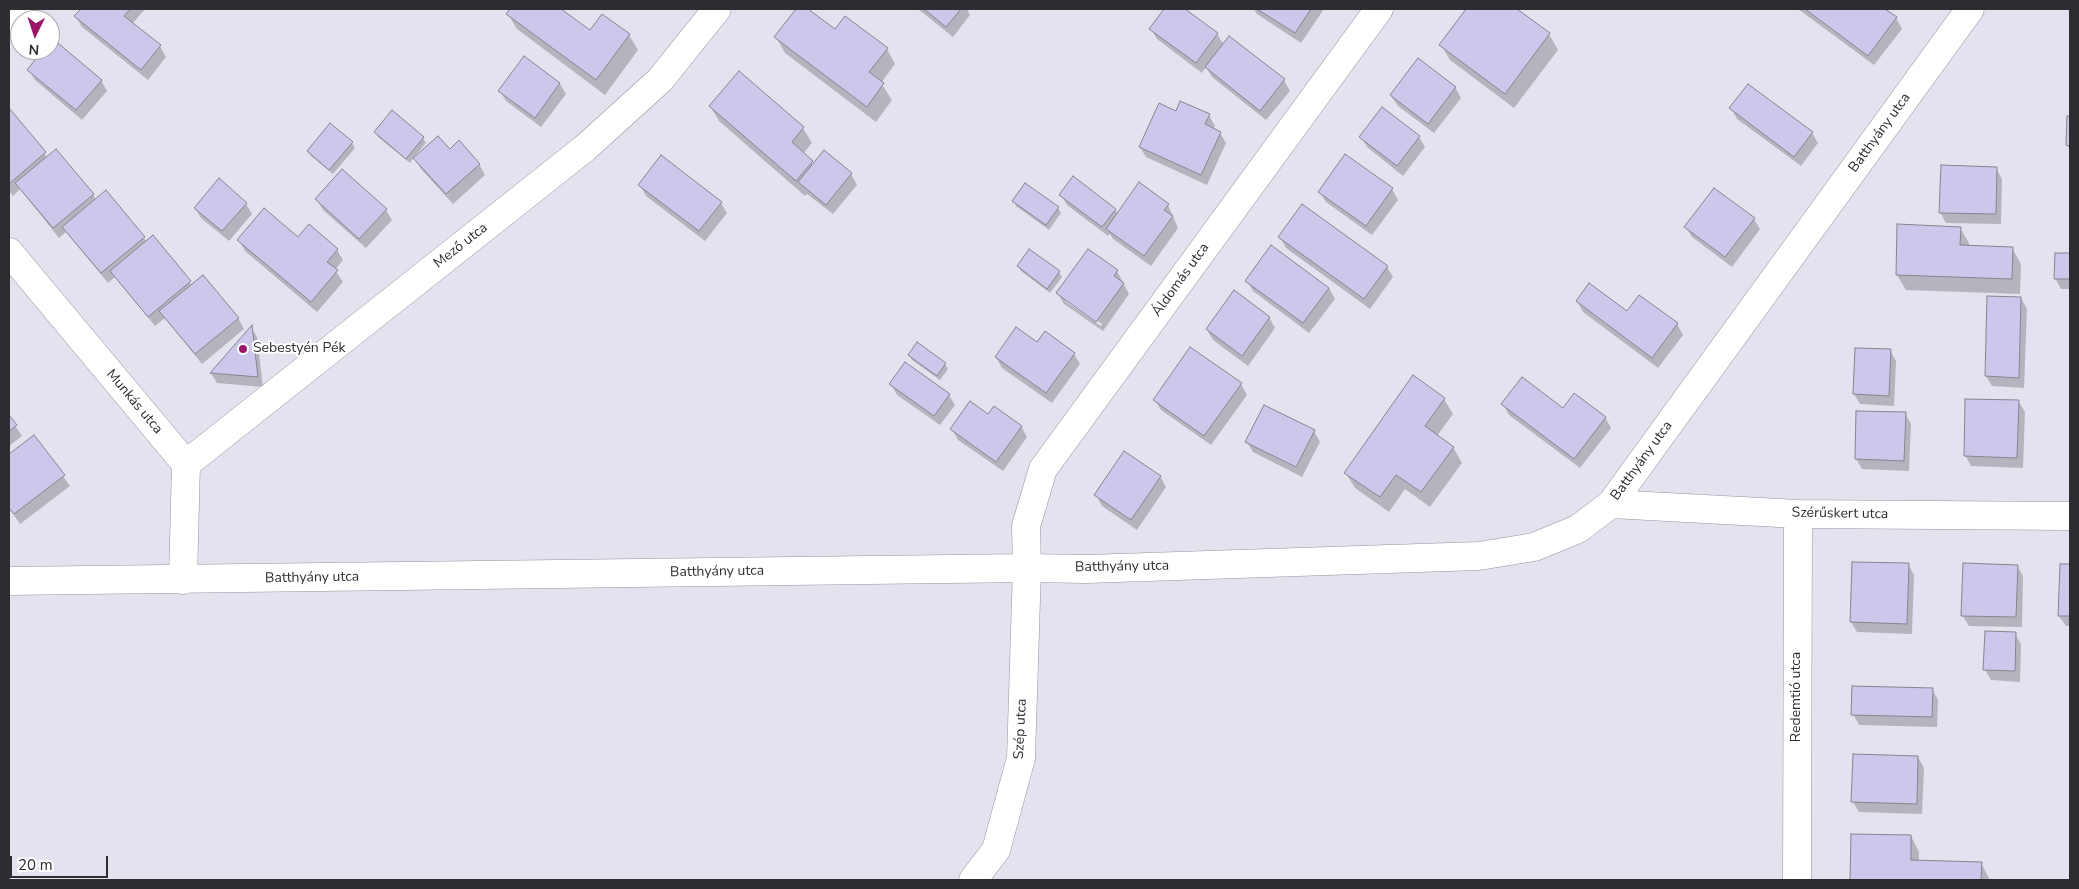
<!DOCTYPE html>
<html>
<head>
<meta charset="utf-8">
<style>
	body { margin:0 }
	#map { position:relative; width:2079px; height:889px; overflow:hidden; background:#e3e2ee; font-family:"Nunito Sans",sans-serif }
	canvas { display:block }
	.frame { position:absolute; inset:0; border:10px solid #2d2d31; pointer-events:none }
	.north { position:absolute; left:10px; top:10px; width:50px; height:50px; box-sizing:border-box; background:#fff; border:1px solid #ababad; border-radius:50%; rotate:184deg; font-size:14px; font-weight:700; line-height:20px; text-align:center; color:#2d2d31 }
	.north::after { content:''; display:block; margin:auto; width:18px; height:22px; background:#9b1668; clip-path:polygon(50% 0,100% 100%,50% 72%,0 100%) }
	.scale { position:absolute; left:10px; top:856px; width:98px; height:22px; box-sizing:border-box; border:2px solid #2d2d31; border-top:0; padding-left:6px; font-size:15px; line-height:18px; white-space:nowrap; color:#2d2d31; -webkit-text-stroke:4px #fff; paint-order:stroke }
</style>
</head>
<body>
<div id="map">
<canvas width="2079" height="889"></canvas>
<div class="frame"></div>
<div class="north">N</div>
<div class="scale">20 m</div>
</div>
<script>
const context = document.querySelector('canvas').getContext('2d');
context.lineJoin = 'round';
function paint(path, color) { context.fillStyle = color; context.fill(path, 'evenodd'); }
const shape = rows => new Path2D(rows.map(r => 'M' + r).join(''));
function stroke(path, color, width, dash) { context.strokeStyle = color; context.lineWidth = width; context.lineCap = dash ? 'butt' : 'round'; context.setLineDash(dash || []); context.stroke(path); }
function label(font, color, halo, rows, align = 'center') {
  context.font = font + ' "Nunito Sans",sans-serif'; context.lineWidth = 4; context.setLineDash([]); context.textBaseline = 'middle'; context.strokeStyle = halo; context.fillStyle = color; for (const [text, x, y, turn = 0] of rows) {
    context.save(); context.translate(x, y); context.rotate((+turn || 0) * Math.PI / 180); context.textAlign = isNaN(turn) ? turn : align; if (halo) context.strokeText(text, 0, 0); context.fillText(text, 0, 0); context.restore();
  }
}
const shadow = shape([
	[82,9,145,9,132,24,160,46,166,57,148,80,82,27,76,17],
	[511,9,559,9,591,32,603,16,629,35,638,50,605,95,517,29,508,14],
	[797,9,806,9,835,31,887,49,895,64,881,83,892,100,876,122,785,53,776,37],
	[918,9,967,9,970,15,953,37],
	[1165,9,1183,9,1217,34,1224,45,1284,80,1290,91,1266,120,1212,77,1206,67,1202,73,1157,39,1151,29],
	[1254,9,1324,9,1301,43,1257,14],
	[1468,9,1515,9,1549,34,1558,50,1514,108,1450,60,1441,45],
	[1798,9,1883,9,1896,18,1902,29,1874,65],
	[50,44,101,80,107,91,82,120,35,80,29,70,45,50,50,50],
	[524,58,560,84,566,94,541,127,506,101,500,91],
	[1455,87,1461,98,1434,133,1398,106,1391,96],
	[710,106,803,128,812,143,803,154,814,165,825,152,851,174,857,185,833,214,807,194,805,196,719,121],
	[1731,108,1812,133,1818,143,1801,166,1737,119],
	[9,110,48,158,93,194,96,200,106,192,147,242,192,285,238,318,244,329,202,364,165,318,155,326,115,277,108,283,66,232,59,238,20,189,13,196,9,191],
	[1176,112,1209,115,1215,126,1213,130,1220,133,1226,143,1207,185,1146,157,1140,147],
	[2068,118,2070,118,2070,150,2067,145],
	[376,132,423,138,426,143,414,157,416,158,450,150,479,164,485,175,453,204,421,169,414,157,410,163,378,137],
	[1361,137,1419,137,1425,147,1403,176,1367,147],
	[352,143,355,148,333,174,311,156,308,151],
	[1996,168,2002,179,2001,224,1946,223,1940,212],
	[640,185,721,203,727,213,705,241,646,196],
	[1392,189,1398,200,1372,235,1326,202,1320,192],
	[1061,195,1115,210,1118,214,1168,205,1178,228,1151,266,1113,239,1110,234,1108,236,1067,205],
	[317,200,386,210,392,220,366,248,323,210],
	[1014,201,1058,208,1061,213,1049,230,1016,206],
	[246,204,252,214,229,241,201,218,195,208],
	[1754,219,1760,229,1732,267,1692,237,1686,227],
	[309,226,337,250,343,260,335,270,343,282,317,312,245,251,239,240,298,239],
	[1960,228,1969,243,1969,247,2012,248,2021,264,2020,294,1906,290,1897,275],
	[1280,237,1387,267,1393,277,1370,309,1286,248],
	[2056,254,2070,254,2070,289,2061,289,2055,278],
	[1018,266,1059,272,1062,277,1050,293,1021,271],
	[1117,271,1129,294,1103,331,1064,304,1058,294],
	[1065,298,1102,324,1101,326,1065,301],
	[1247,281,1329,288,1335,299,1309,333,1253,291],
	[2021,298,2027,309,2024,388,1992,386,1986,376],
	[1577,301,1677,324,1683,335,1658,368,1583,312],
	[1269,317,1275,328,1248,366,1213,340,1207,330],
	[251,327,257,337,263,387,217,383,211,373],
	[918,344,945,364,948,369,940,380,912,360,909,355],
	[1037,344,1074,354,1080,364,1052,403,1002,368,996,357],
	[1890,350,1896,361,1894,406,1860,404,1854,394],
	[891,384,949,395,955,405,940,425,897,395],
	[1241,384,1247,395,1211,445,1161,410,1155,400],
	[1444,399,1453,414,1437,436,1453,447,1462,463,1430,507,1405,489,1389,512,1355,488,1346,473],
	[2019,402,2025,412,2023,468,1971,466,1965,455],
	[1503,404,1563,409,1605,417,1611,428,1580,468,1509,415],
	[1905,413,1911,424,1909,471,1862,469,1856,459],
	[988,416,1021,426,1027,437,1003,471,958,440,952,429],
	[9,417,22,436,9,446],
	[1314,431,1320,442,1302,477,1253,452,1247,442],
	[34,436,70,486,20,524,9,508,9,455],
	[1160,476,1166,487,1137,530,1102,506,1096,495],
	[1908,564,1914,575,1912,634,1857,632,1851,622],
	[2061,565,2070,565,2070,626,2066,626,2059,616],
	[2017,566,2023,576,2022,627,1969,626,1962,615],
	[2015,634,2021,644,2020,682,1991,680,1985,670],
	[1932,689,1938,700,1937,727,1859,725,1853,714],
	[1918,757,1924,768,1922,814,1859,812,1853,802],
	[1853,835,1911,836,1919,852,1919,862,1981,863,1990,880,1852,880]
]);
const building = shape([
	[81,9,130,9,124,16,161,45,141,70,74,16,81,9],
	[510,9,561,9,590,30,602,14,630,34,596,80,506,14,510,9],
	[796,9,808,9,835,29,845,16,888,48,869,72,884,83,867,107,774,37,796,9],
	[924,9,961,9,946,27,924,9],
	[1164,9,1185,9,1218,33,1196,63,1149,29,1164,9],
	[1257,9,1311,9,1295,33,1257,9],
	[1466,9,1517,9,1550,33,1505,94,1439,45,1466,9],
	[1805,9,1885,9,1897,17,1868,56,1805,9],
	[1229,36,1285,79,1260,111,1205,67,1229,36],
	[53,39,102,80,76,110,27,70,43,50,50,50,50,42,53,39],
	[524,56,560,83,535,118,498,91,524,56],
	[1418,58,1456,87,1428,124,1390,95,1418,58],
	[739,71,804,127,792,142,813,161,796,181,709,106,739,71],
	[1748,84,1813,132,1794,157,1729,108,1748,84],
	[1180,101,1210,114,1205,124,1221,132,1201,175,1139,147,1159,103,1176,111,1180,101],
	[1382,107,1420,136,1397,166,1359,137,1382,107],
	[9,108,46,152,9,184,9,108],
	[392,110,424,137,406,159,374,132,392,110],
	[2067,116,2070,116,2070,146,2066,145,2067,116],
	[330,123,353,142,329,170,307,151,330,123],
	[438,136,450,149,459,140,480,164,446,194,413,158,438,136],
	[56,149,94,194,53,228,15,183,56,149],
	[824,150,852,173,826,205,798,182,824,150],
	[1345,154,1393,188,1366,226,1318,192,1345,154],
	[661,155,722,202,699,231,638,185,661,155],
	[1941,165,1997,167,1996,214,1939,213,1941,165],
	[342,169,387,209,359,239,315,199,342,169],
	[1073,176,1116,209,1102,227,1059,195,1073,176],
	[219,178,247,203,222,231,194,208,219,178],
	[1139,182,1169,204,1164,210,1173,216,1144,256,1106,229,1139,182],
	[1025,183,1059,207,1046,225,1012,201,1025,183],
	[1714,188,1755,218,1725,257,1684,227,1714,188],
	[106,190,145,237,101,273,62,227,106,190],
	[1302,204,1388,266,1364,299,1278,237,1302,204],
	[264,208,298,237,309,224,338,249,327,262,338,270,311,302,237,240,264,208],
	[1897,224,1961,227,1960,245,2013,247,2012,279,1896,275,1897,224],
	[153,235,191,281,148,317,110,271,153,235],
	[1271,245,1329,288,1303,323,1245,281,1271,245],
	[1029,249,1060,271,1047,289,1017,266,1029,249],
	[1088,249,1118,270,1114,276,1124,283,1096,322,1056,293,1088,249],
	[2055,253,2070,253,2070,279,2054,279,2055,253],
	[203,275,239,318,195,354,159,311,203,275],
	[1589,283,1627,311,1639,295,1678,323,1652,358,1576,301,1589,283],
	[1234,290,1270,317,1242,356,1206,329,1234,290],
	[1987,296,2021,297,2019,378,1985,376,1987,296],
	[252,325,258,377,210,373,252,325],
	[1016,327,1037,342,1045,331,1075,353,1046,393,995,357,1016,327],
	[917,342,946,363,937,376,908,355,917,342],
	[1190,347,1242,383,1204,436,1153,400,1190,347],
	[1855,348,1891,349,1889,396,1853,394,1855,348],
	[905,362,950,394,934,416,889,384,905,362],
	[1413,375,1445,398,1425,426,1454,447,1421,492,1396,475,1380,497,1344,473,1413,375],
	[1522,377,1563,408,1574,393,1606,417,1574,459,1501,404,1522,377],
	[1965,399,2019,400,2017,458,1964,456,1965,399],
	[970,401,988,414,994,406,1022,426,996,462,950,429,970,401],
	[1264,405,1315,430,1296,467,1245,442,1264,405],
	[1856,411,1906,412,1904,461,1855,459,1856,411],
	[9,415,17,425,9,431,9,415],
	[34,435,65,475,14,514,9,508,9,454,34,435],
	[1124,451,1161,476,1131,520,1094,495,1124,451],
	[1852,562,1909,563,1907,624,1850,622,1852,562],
	[1963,563,2018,565,2016,617,1961,616,1963,563],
	[2060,564,2070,564,2070,616,2058,616,2060,564],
	[1985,631,2016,632,2015,671,1983,670,1985,631],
	[1852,686,1933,688,1932,717,1851,715,1852,686],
	[1853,754,1918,756,1917,804,1851,802,1853,754],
	[1851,834,1911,835,1911,860,1982,862,1981,880,1850,880,1851,834]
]);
const street = shape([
	[9,19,18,9],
	[9,252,186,464,183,580],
	[186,464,585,148,660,80,717,9],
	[1611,504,1798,514,2070,516],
	[9,581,1027,568,1087,569,1479,556,1534,547,1578,529,1611,504,1970,9],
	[973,880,996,850,1021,758,1027,568,1026,526,1043,469,1379,9],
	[1797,880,1798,514]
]);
const markers = [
	[243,349,5,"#9b1668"]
];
const streetNames = [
	["Batthyány utca",1880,133,-54],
	["Mező utca",461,246,-38],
	["Áldomás utca",1181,280,-54],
	["Munkás utca",134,402,50],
	["Batthyány utca",1642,461,-54],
	["Szérűskert utca",1840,514,1],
	["Batthyány utca",1122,567,-1],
	["Batthyány utca",717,572,-1],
	["Batthyány utca",312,578,-1],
	["Redemtió utca",1797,697,-90],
	["Szép utca",1021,729,-87]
];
const poiNames = [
	["Sebestyén Pék",253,349]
];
paint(shadow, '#0003');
paint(building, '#cbc8eb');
stroke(building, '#85848f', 1);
stroke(street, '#93939e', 29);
stroke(street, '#fff', 28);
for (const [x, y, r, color] of markers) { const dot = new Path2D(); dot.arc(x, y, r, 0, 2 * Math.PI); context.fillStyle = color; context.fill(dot); stroke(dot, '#fff', 2); }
label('14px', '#2d2d31', '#fff', streetNames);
label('14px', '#2d2d31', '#fff', poiNames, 'left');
</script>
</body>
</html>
